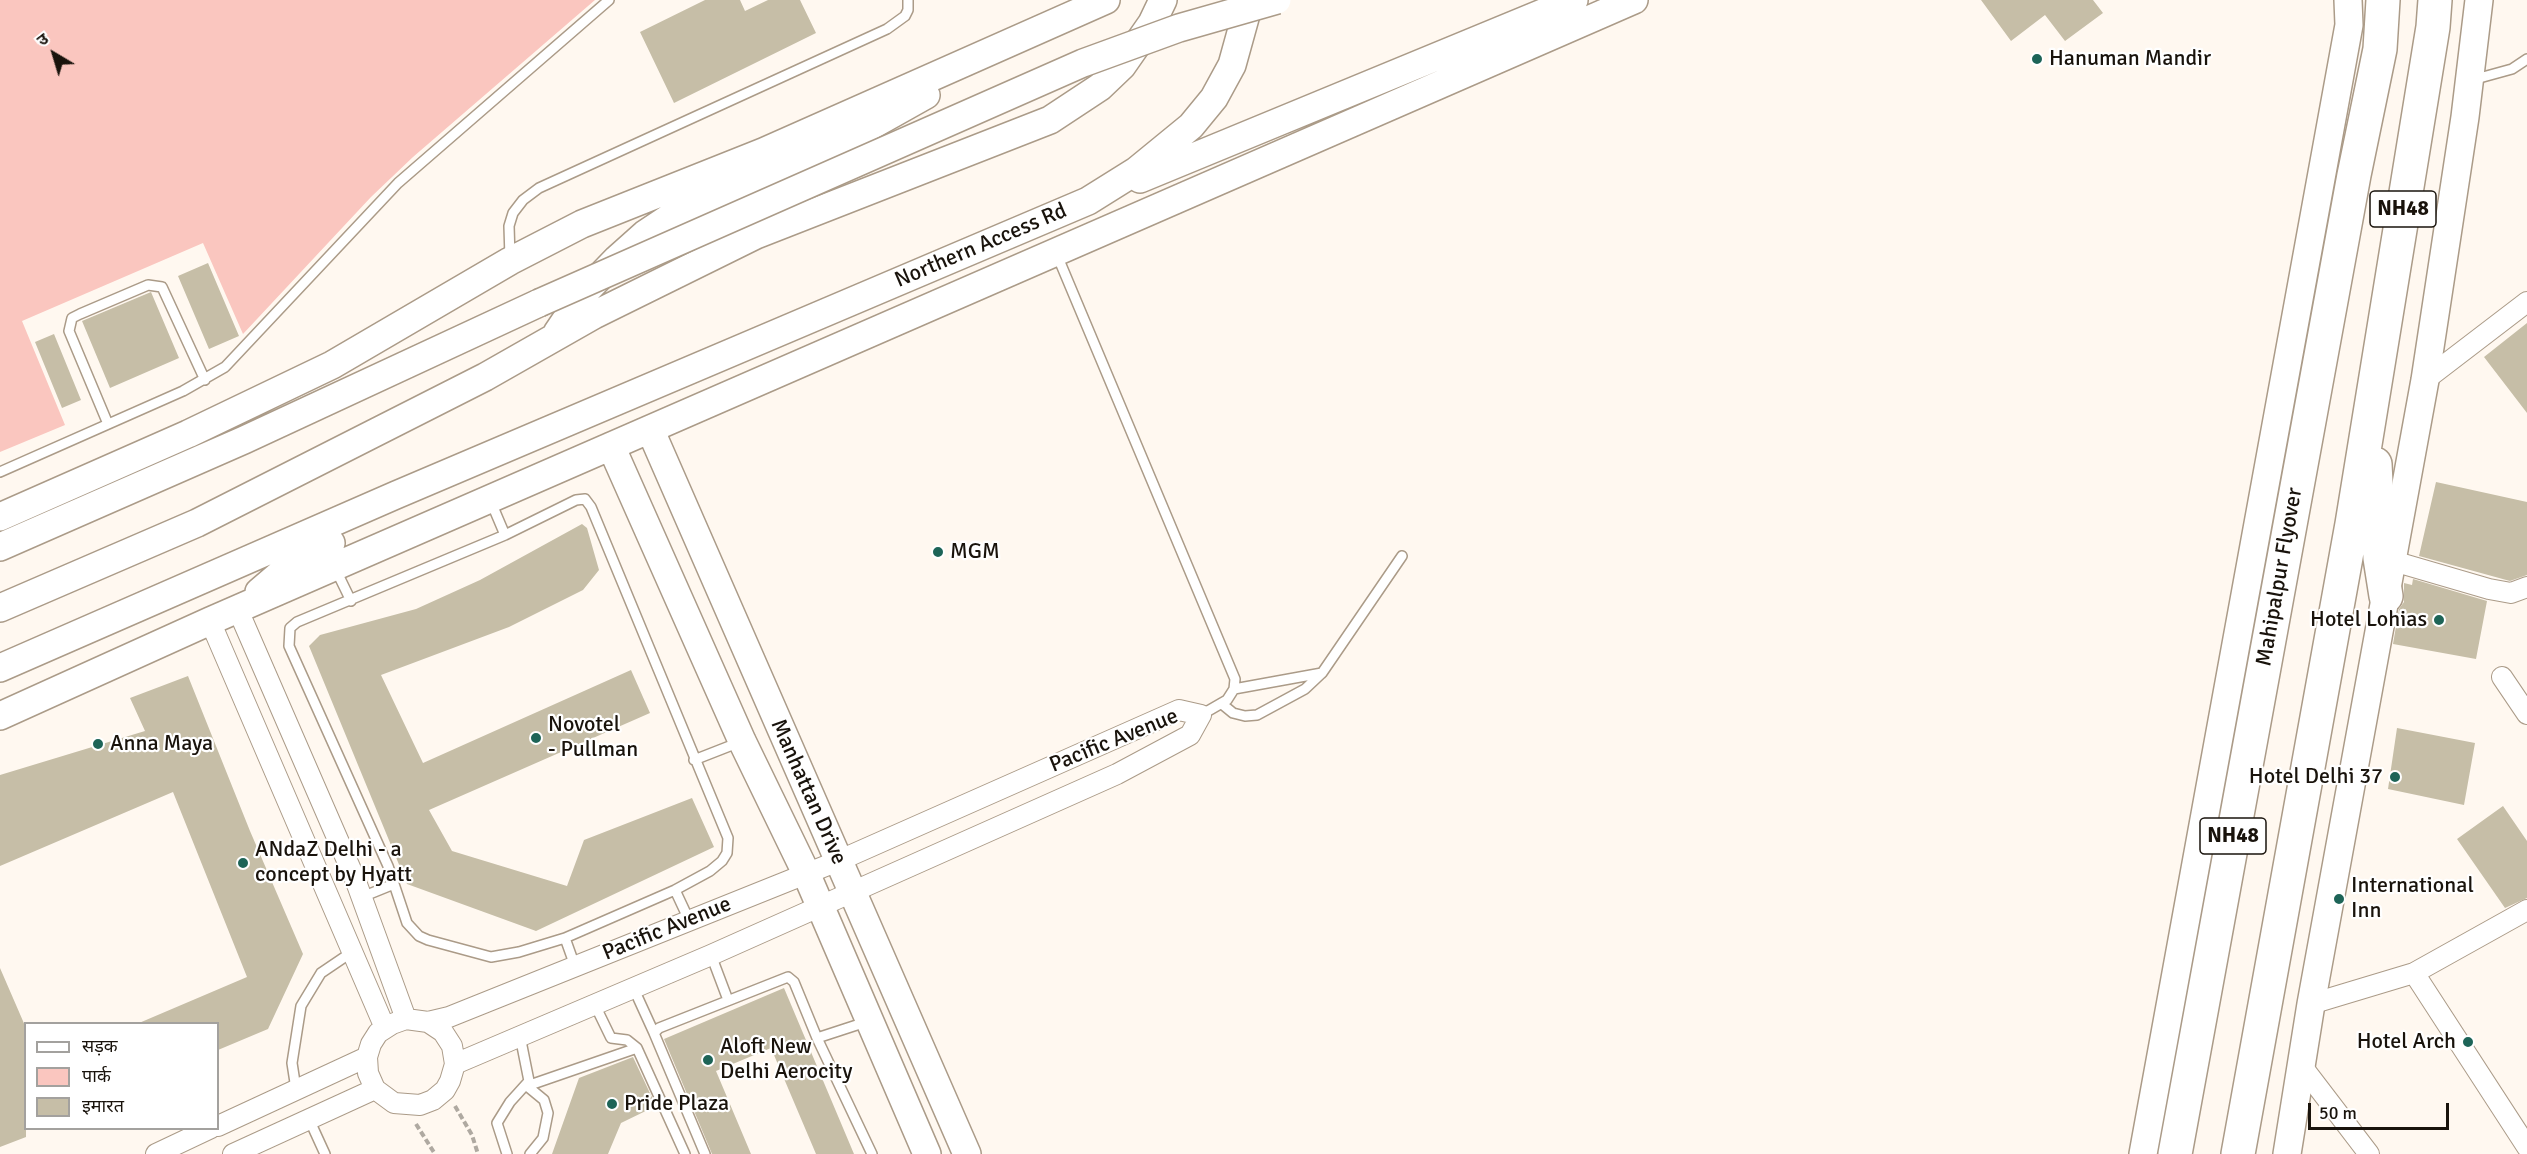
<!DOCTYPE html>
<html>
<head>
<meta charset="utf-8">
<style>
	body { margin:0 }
	#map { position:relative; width:2527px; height:1154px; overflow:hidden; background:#fff8f0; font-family:Signika,"Noto Sans Devanagari",sans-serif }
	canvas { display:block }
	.legend { position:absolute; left:24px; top:1022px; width:195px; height:108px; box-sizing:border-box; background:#fff; border:2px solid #a3a19e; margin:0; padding:8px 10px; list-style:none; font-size:18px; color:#19130c }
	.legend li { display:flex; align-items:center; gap:12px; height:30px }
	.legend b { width:30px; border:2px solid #a3a19e }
	.north { position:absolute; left:24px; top:24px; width:60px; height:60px; -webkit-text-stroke:4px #fff; paint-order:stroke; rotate:322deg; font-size:16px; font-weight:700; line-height:24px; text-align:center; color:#19130c }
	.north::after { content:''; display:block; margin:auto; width:21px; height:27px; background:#19130c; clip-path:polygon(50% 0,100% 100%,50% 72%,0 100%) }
	.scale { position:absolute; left:2308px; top:1103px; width:141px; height:27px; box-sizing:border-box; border:3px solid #19130c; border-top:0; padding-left:8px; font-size:18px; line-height:21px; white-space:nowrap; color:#19130c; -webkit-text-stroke:4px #fff; paint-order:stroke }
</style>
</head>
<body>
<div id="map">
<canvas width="2527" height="1154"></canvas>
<ul class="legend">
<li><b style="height:8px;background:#fff"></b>सड़क</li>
<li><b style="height:16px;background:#fac6bf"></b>पार्क</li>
<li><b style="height:16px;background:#c6bea7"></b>इमारत</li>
</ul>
<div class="north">उ</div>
<div class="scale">50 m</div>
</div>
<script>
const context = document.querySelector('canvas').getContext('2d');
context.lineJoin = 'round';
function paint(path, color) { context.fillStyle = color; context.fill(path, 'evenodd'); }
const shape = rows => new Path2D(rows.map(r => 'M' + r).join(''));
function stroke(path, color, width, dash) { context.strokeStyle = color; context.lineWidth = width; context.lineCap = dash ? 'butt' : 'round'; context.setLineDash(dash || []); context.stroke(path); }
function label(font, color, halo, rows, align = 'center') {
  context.font = font + ' Signika,sans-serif'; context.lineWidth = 4.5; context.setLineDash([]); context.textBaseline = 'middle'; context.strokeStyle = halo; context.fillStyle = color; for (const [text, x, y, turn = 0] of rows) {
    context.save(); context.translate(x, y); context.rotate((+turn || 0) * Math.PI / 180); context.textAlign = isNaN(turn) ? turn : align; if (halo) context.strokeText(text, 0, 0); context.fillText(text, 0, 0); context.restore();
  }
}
const green = shape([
	[0,0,595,0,413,157,371,197,243,334,203,243,22,321,65,425,0,452]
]);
const building = shape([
	[705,0,740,0,745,11,768,0,800,0,816,33,674,103,640,32],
	[1981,0,2093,0,2103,13,2065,41,2045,15,2011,41],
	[208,263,239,336,209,349,178,276],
	[151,292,179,358,110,388,82,321],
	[2527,323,2527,413,2484,357],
	[54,334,81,400,62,408,35,342],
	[2436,482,2527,502,2527,575,2510,581,2419,556],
	[582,524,587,528,599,570,583,590,509,627,381,675,423,763,631,670,650,713,429,810,452,851,567,886,584,840,692,798,714,847,536,931,407,884,309,646,320,635,416,609,480,580],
	[2413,579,2487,601,2476,659,2393,644,2399,609,2404,602,2404,583,2412,585],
	[188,676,250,831,303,954,268,1029,218,1050,218,1023,139,1023,247,977,173,792,0,866,0,775,145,731,130,698],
	[2397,728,2475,743,2464,805,2388,789],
	[2503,806,2527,841,2527,898,2505,908,2457,839],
	[0,968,26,1028,26,1137,0,1147],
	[784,988,854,1154,816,1154,771,1048,716,1071,751,1154,712,1154,664,1039],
	[633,1057,656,1106,621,1123,608,1154,552,1154,579,1078]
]);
const path = shape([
	[455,1106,472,1135,478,1154],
	[416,1124,435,1154]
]);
const lane = shape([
	[2472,80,2512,69,2527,59],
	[1057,255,1235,679,1234,689,1227,700,1201,715],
	[510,258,509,226,513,213,523,200,539,188,887,29,905,16,908,10,908,0],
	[108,424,69,331,72,318,80,314,148,285,162,287,205,380],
	[0,472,183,391,225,367,398,183,609,0],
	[585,499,591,507,728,838,727,853,722,861,710,871,675,890,565,938,519,952,491,957,428,940,419,936,407,923,388,866,289,646,290,628,297,622,505,535,576,500,585,499],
	[491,502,505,535],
	[335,568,351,601],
	[1234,689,1322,673],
	[1222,704,1233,713,1245,716,1257,715,1305,689,1322,673,1402,556],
	[694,760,740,742],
	[675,890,689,920],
	[362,897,394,884],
	[565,938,575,966],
	[711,955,728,1000],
	[633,987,654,1033],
	[594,1003,611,1038,627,1040,637,1048,685,1154],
	[817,1038,866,1022],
	[527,1086,637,1048],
	[527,1086,544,1100,548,1113,543,1138,530,1154],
	[296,1089,292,1063,301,1006,321,973,352,952],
	[309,1119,325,1154],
	[507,1154,497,1123,510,1102,529,1081,520,1036],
	[705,1154,654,1033,659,1028,788,977,794,982,817,1038,872,1154]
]);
const street = shape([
	[2425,380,2527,302],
	[2393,561,2489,589,2511,593,2527,587],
	[238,610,355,879,406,1019],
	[210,621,385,1028],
	[2502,677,2527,714],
	[2414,973,2527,1147],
	[2311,1004,2414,973,2527,910],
	[428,1022,443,1032,452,1046,455,1064,450,1081,445,1090,433,1100,420,1105,394,1103,375,1089,368,1073,367,1057,371,1044,378,1033,392,1024,406,1019,428,1022,449,1017,838,861,1179,710,1201,715,1190,735,1117,774,711,955,455,1064],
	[2301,1065,2369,1154],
	[218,1126,367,1057],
	[156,1154,211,1128],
	[233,1154,375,1089]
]);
const secondary = shape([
	[1140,179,1574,0],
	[557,333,584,293,617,259,645,234,669,218,799,161,860,132,926,95],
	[650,429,967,1154],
	[611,446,742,741,806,873,927,1154],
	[0,517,188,434,332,365,510,261,582,224,763,152,1106,0],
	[0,547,244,440,539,303],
	[259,592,300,557,331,543],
	[0,608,197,523,485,377,594,315,756,235,1050,120,1100,87,1122,66,1152,23,1163,0],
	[0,668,396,495,1088,201,1136,171,1191,126,1214,98,1232,65,1250,0],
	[0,716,210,621,1634,0],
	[2143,1154,2349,25,2348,0],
	[2287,1154,2311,1004,2425,380,2465,117,2479,0]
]);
const highway = shape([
	[2375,464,2380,558,2386,596],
	[2175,1154,2354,175,2380,49,2383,0],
	[2238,1154,2352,524,2433,27,2435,0]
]);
const secondaryBridge = shape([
	[539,303,1083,63,1179,28,1277,0]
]);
const markers = [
	[2037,59,6,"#1d6457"],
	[938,552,6,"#1d6457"],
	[2439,620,6,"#1d6457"],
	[536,738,6,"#1d6457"],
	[98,744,6,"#1d6457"],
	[2395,777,6,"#1d6457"],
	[243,863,6,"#1d6457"],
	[2339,899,6,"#1d6457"],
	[2468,1042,6,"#1d6457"],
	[708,1060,6,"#1d6457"],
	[612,1104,6,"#1d6457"]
];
const shields = [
	[2403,209,66],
	[2233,836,66]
];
const shieldNames = [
	["NH48",2403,209],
	["NH48",2233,836]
];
const poiNames = [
	["Hanuman Mandir",2049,59],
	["MGM",950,552],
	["Hotel Lohias",2427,620,"right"],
	["Novotel",548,725],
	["- Pullman",548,750],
	["Anna Maya",110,744],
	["Hotel Delhi 37",2383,777,"right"],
	["ANdaZ Delhi - a",255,850],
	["concept by Hyatt",255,875],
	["International",2351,886],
	["Inn",2351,911],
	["Hotel Arch",2456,1042,"right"],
	["Aloft New",720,1047],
	["Delhi Aerocity",720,1072],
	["Pride Plaza",624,1104]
];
const streetNames = [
	["Northern Access Rd",981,246,-23],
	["Mahipalpur Flyover",2280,577,-80],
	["Pacific Avenue",1114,741,-22],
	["Manhattan Drive",808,792,66],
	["Pacific Avenue",667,929,-22]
];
paint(green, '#fac6bf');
paint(building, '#c6bea7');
stroke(lane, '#ab9b88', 12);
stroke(street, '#ab9b88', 22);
stroke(secondary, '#ab9b88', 30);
stroke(highway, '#ab9b88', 36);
stroke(path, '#afa9a1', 4, [6, 3]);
stroke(lane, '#fff', 9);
stroke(street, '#fff', 20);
stroke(secondary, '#fff', 27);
stroke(highway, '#fff', 33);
stroke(secondaryBridge, '#ab9b88', 30, []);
stroke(secondaryBridge, '#fff', 27);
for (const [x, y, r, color] of markers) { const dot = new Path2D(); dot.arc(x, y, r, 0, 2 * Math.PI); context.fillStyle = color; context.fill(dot); stroke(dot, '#fff', 2); }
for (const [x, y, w] of shields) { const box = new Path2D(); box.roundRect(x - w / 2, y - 18, w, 36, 4.5); context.fillStyle = '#fff'; context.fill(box); stroke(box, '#19130c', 1.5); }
label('bold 21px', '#19130c', null, shieldNames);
label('22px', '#19130c', '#fff', poiNames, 'left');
label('22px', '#19130c', '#fff', streetNames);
</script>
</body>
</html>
